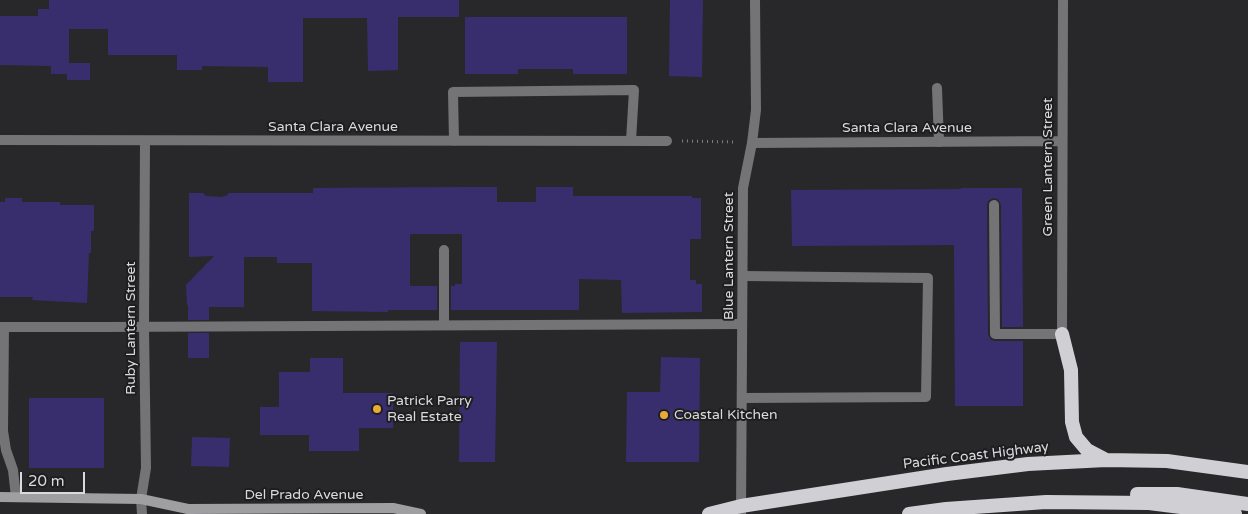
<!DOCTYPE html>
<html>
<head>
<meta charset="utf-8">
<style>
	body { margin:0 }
	#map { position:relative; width:1248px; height:514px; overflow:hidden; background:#28282b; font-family:"Varela Round",sans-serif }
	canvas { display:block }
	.scale { position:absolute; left:20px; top:472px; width:65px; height:22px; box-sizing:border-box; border:2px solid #dadadd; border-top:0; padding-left:6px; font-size:15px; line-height:18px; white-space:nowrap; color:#dadadd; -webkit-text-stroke:4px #1e1e21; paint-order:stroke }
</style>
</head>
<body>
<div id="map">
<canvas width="1248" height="514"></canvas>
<div class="scale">20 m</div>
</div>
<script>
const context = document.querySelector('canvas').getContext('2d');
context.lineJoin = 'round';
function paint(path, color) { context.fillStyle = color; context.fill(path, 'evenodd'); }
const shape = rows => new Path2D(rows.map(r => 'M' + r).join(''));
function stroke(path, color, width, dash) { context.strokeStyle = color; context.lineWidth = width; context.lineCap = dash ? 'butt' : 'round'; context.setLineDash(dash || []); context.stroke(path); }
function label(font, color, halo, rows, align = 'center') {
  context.font = font + ' "Varela Round",sans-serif'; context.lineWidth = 4; context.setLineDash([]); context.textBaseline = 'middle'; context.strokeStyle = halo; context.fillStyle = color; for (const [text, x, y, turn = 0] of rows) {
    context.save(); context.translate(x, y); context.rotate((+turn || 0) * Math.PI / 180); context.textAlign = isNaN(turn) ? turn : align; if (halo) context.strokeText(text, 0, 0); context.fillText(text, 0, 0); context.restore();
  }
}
const building = shape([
	[49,0,459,0,459,17,398,17,398,70,368,71,367,18,303,18,303,82,268,82,268,67,202,66,202,70,177,70,177,55,108,55,108,29,69,29,69,63,90,63,90,80,67,80,67,74,51,74,51,66,0,65,0,16,38,16,38,9,49,9],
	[670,0,703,0,702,77,669,76],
	[465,17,627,17,627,74,573,74,573,69,518,69,518,74,465,74],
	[462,187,497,187,497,202,536,202,536,187,573,187,573,196,692,196,692,198,701,198,701,239,690,239,690,280,696,280,696,284,702,284,702,312,622,313,621,280,579,279,579,310,451,310,451,286,455,286,455,284,462,284,462,234,410,234,410,286,437,286,437,310,388,310,388,312,312,311,312,263,277,263,277,257,244,257,244,307,209,307,209,320,188,320,188,305,187,305,186,285,214,256,189,257,189,193,203,193,206,196,221,197,226,196,229,193,313,193,313,188],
	[961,188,1022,188,1023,327,1002,327,1001,205,998,199,993,198,988,201,987,205,988,335,991,340,995,341,1023,341,1023,406,955,406,954,245,792,246,791,190,961,189],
	[5,198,22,198,22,202,60,202,60,205,94,205,94,231,91,231,91,253,89,253,87,303,32,300,33,297,0,297,0,202,5,202],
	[188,333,209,333,209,358,188,358],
	[460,342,497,342,495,462,459,462],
	[661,357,700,358,699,462,626,462,627,392,660,392],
	[310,358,343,358,343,393,393,393,393,428,359,428,359,451,309,451,309,435,260,435,260,407,279,407,279,372,310,372],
	[29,398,104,398,104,468,29,468],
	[192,437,230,438,229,467,191,466]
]);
const path = shape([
	[682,141,736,142]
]);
const service = shape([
	[937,88,939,142],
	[994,205,995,334,1062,334],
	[444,250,444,325],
	[0,327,105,327,742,324],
	[4,327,3,431,6,450,13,470,16,497],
	[742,398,926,397,928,278,743,276]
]);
const minor = shape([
	[0,140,667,141],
	[454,141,453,92,634,90,631,141],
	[752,143,756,110,755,0],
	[142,514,141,499,146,468,144,327,145,141]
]);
const tertiary = shape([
	[1062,334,1063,0],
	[741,514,743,188,752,143,1062,141]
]);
const secondary = shape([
	[0,497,141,499,188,509,393,508,421,514]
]);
const trunk = shape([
	[1062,334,1071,370,1072,422,1076,437,1087,450,1106,460],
	[1137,494,1177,494,1248,504],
	[709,514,741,506,786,499,947,474,1028,464,1106,460,1167,461,1248,472],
	[909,514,946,509,1046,502,1149,503,1235,514]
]);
const markers = [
	[377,409,5,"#eaaa39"],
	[664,415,5,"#eaaa39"]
];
const streetNames = [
	["Santa Clara Avenue",333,127],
	["Santa Clara Avenue",907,128],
	["Green Lantern Street",1048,167,-90],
	["Blue Lantern Street",729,256,-90],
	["Ruby Lantern Street",131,328,-90],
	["Pacific Coast Highway",976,456,-7],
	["Del Prado Avenue",304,495]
];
const poiNames = [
	["Patrick Parry",387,401],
	["Real Estate",387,417],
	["Coastal Kitchen",674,415]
];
paint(building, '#382e6d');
stroke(path, '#7d7d80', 3, [1, 4]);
stroke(service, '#747476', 10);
stroke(minor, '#747476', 10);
stroke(tertiary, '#747476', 10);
stroke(secondary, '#9f9fa2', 10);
stroke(trunk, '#d0d0d4', 14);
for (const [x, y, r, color] of markers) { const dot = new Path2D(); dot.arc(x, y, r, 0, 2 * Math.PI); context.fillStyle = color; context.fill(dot); stroke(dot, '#1e1e21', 2); }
label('14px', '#dadadd', '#1e1e21', streetNames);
label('14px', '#dadadd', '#1e1e21', poiNames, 'left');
</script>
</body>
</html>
